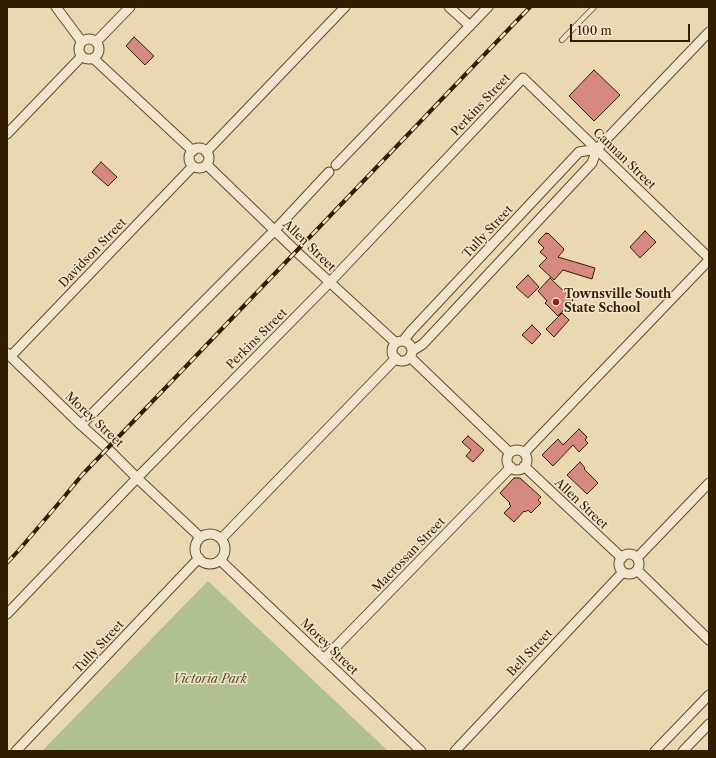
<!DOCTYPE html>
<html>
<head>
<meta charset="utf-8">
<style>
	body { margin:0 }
	#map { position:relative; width:716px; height:758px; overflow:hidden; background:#e9d8b2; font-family:"Libre Caslon Text",serif }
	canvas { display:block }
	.frame { position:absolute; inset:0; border:8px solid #331d00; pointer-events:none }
	.scale { position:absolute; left:570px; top:24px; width:120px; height:18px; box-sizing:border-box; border:2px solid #331d00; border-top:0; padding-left:5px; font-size:12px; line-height:14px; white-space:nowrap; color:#331d00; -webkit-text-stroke:3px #f1e6cd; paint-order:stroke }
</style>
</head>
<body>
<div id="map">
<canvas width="716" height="758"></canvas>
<div class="frame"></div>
<div class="scale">100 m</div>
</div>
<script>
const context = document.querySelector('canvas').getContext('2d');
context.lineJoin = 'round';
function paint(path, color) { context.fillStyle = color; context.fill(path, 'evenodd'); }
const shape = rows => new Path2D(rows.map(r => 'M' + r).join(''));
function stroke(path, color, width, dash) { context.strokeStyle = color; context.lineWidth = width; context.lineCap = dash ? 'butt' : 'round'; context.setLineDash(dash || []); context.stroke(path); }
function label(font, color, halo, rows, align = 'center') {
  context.font = font + ' "Libre Caslon Text",serif'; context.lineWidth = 3; context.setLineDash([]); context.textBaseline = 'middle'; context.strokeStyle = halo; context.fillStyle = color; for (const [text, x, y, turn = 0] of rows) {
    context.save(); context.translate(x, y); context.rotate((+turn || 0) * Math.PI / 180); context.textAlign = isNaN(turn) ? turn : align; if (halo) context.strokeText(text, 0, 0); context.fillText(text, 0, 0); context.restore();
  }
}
const green = shape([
	[208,581,388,751,42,751]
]);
const building = shape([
	[134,37,154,56,145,65,126,46,134,37],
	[594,70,620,95,594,121,569,96,594,70],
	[101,162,117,177,108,186,92,172,101,162],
	[645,231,656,242,640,258,630,247,645,231],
	[546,233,547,234,548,233,564,249,563,249,564,250,558,257,595,268,592,279,563,270,554,280,539,266,547,258,540,252,544,248,538,242,539,241,539,240,546,233],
	[528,275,539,287,528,298,516,287,528,275],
	[550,278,573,300,558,316,545,303,547,301,538,291,550,278],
	[562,313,569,320,554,337,546,329,562,313],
	[532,325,541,334,532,344,522,335,532,325],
	[579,429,587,437,585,440,588,443,579,452,573,445,553,466,542,455,558,439,563,445,579,429],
	[468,436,484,450,473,462,466,456,471,450,462,442,468,436],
	[580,462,585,468,584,469,598,483,587,494,567,475,580,462],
	[514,478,520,478,541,497,538,500,541,503,531,513,528,510,525,512,524,511,514,522,504,513,511,506,509,504,510,503,500,493,514,478]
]);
const service = shape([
	[562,40,594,7]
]);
const minor = shape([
	[56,7,82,42],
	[449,7,470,26],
	'79 49a10 10 0 1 1 20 0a10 10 0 1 1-20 0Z',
	[96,42,130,7],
	[93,58,193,151],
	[7,134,82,56],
	'189 158a10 10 0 1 1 20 0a10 10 0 1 1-20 0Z',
	[206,152,345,7],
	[207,165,299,254,396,343],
	[336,165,488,7],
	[403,341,411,331,579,152,597,149],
	'392 351a10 10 0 1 1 20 0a10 10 0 1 1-20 0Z',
	[412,351,423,344,592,163,597,149,709,32],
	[7,353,81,425,110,451,137,478,200,537],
	[11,356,193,166],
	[410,357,510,453],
	[81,425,275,230,329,172],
	'507 460a10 10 0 1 1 20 0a10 10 0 1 1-20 0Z',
	[524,453,709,260],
	[524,466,622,558],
	'195 549a15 15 0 1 1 30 0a15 15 0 1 1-30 0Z',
	[221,539,396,358],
	'619 564a10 10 0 1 1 20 0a10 10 0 1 1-20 0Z',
	[637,558,709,483],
	[220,560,324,659,421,751],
	[637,570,709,640],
	[7,614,137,478,330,282,523,78,709,258],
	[324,659,511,467],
	[16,751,199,558],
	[455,751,623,572],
	[655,751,709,695],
	[683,751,709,724]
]);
const rail = shape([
	[7,563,19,550,64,497,82,475,530,7]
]);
const markers = [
	[556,302,4,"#8f2418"]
];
const streetNames = [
	["Perkins Street",481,105,-47],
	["Cannan Street",624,159,44],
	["Tully Street",488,232,-47],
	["Allen Street",309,246,44],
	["Davidson Street",93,253,-46],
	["Perkins Street",257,339,-45],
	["Morey Street",94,420,43],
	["Allen Street",581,504,43],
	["Macrossan Street",409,555,-46],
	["Tully Street",99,647,-47],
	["Morey Street",329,647,44],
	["Bell Street",530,653,-47]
];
const poiNames = [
	["Townsville South",564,295],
	["State School",564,309]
];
const parkNames = [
	["Victoria Park",210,680]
];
paint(green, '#b1c090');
paint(building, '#d58981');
stroke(building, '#331d00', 1);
stroke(service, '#604c2c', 6);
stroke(minor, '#604c2c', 11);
stroke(service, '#f1e6cd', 4.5);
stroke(minor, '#f1e6cd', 9);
stroke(rail, '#331d00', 4);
stroke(rail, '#f1e6cd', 2.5, [8]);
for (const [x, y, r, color] of markers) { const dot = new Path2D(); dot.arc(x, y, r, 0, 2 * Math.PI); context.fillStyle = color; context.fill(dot); stroke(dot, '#f1e6cd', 1.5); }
label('12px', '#331d00', '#f1e6cd', streetNames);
label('bold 12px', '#331d00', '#f1e6cd', poiNames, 'left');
label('italic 12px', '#594e2b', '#f1e6cd', parkNames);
</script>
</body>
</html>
